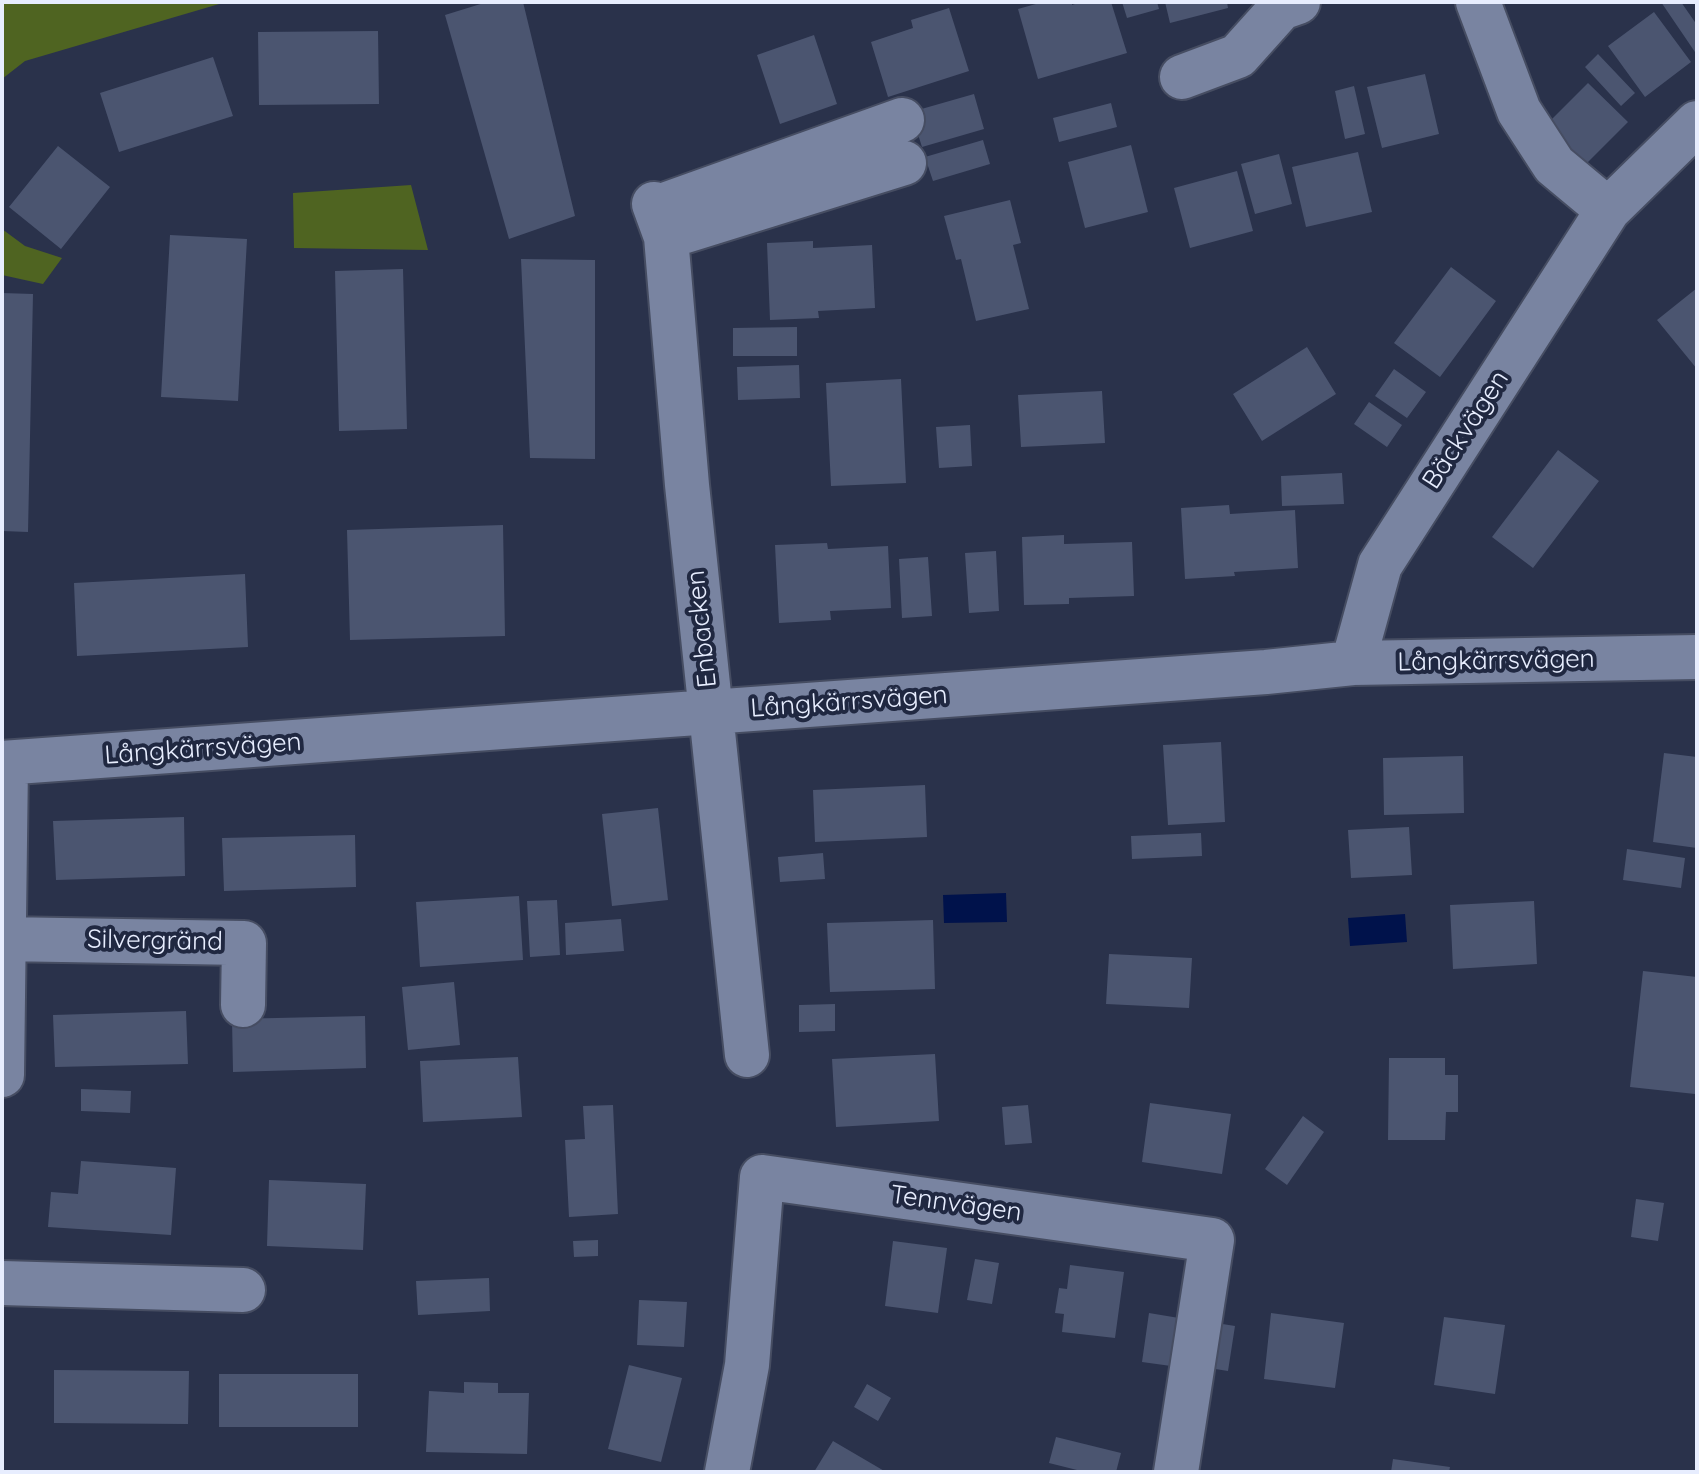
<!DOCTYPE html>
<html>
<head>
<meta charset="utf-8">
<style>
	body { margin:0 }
	#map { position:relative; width:1699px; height:1474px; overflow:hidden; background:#2a324b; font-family:Quicksand,sans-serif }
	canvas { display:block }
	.frame { position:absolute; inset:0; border:4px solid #e7edfe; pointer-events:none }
</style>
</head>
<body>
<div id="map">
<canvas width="1699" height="1474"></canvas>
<div class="frame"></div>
</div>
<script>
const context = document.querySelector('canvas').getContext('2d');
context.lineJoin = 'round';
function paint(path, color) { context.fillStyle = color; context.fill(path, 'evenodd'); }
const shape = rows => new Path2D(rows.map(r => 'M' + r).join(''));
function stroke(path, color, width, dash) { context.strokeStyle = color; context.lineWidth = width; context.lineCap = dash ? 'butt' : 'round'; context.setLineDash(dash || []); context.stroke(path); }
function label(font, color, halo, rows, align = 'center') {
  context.font = font + ' Quicksand,sans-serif'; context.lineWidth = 8; context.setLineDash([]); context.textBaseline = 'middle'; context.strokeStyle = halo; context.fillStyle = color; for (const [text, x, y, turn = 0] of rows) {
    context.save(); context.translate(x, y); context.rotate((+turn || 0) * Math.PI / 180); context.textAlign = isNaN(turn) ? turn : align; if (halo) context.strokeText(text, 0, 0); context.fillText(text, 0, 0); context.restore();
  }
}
const green = shape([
	[2,2,226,2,25,61,2,79],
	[411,185,428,250,294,248,293,193],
	[2,229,25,246,62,258,43,284,2,275]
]);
const water = shape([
	[1006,893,1007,922,944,923,943,895],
	[1405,914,1407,942,1350,946,1348,918]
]);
const building = shape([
	[487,2,523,2,575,216,509,239,445,15],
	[1043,2,1072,2,1072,5,1081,2,1111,2,1127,53,1038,79,1018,9],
	[1122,2,1157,2,1159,9,1127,18],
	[1165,2,1227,2,1228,8,1170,23],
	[1661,2,1681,2,1697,25,1697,55],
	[949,8,969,71,888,97,871,42,913,28,911,20],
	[1654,12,1691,62,1645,97,1608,46],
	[378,31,379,104,259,105,258,32],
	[814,35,837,104,780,124,757,55],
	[1598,54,1635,93,1621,106,1585,67],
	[213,57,233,116,119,152,100,93],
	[1425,74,1439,134,1382,148,1367,87],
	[1588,83,1628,122,1586,164,1546,125],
	[1354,86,1365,134,1345,139,1335,91],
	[974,94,984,129,922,147,911,112],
	[1111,103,1117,127,1059,142,1053,118],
	[983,140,990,164,933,181,925,157],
	[1131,145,1148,212,1085,228,1068,162],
	[58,146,110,187,61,249,9,207],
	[1358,152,1372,212,1306,227,1292,167],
	[1279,154,1292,204,1255,214,1241,164],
	[1237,171,1253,231,1190,248,1174,188],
	[1010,200,1021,243,1013,245,1029,309,976,321,961,259,956,260,944,216],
	[170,235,247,239,238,401,161,397],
	[813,241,813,248,872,245,875,308,818,311,819,318,770,320,767,243],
	[521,259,595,260,595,459,530,458],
	[1451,267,1496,301,1440,377,1394,343],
	[403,269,407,429,339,431,335,271],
	[1697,288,1697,369,1657,320],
	[2,293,33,294,28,532,2,531],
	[797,327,797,356,733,356,733,328],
	[1307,347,1336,394,1262,441,1233,394],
	[799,365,800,398,738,400,737,367],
	[1394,369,1426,392,1407,418,1375,396],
	[901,379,906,483,831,486,826,383],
	[1102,391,1105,443,1021,447,1018,395],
	[1369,402,1402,425,1387,447,1354,424],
	[970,425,972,466,939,468,936,427],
	[1558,450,1599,481,1533,568,1492,537],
	[1342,473,1344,504,1282,506,1281,476],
	[1229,505,1230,514,1295,510,1298,568,1234,572,1235,576,1185,579,1181,508],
	[503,525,505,636,350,640,347,530],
	[1064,535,1064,544,1132,542,1134,596,1069,598,1069,604,1024,605,1022,537],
	[827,543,828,549,888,546,891,608,830,611,831,620,779,623,775,545],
	[996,551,999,611,969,613,965,553],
	[928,557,932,616,902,618,899,559],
	[245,574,248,647,77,656,74,583],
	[1221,742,1225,822,1168,825,1163,745],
	[1664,753,1697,757,1697,848,1653,842],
	[1463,756,1464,813,1384,815,1383,758],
	[925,785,927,837,815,842,813,790],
	[658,808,668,900,612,906,602,814],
	[184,817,185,876,56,880,53,821],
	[1409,827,1412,875,1351,878,1348,830],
	[1201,833,1202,856,1132,859,1131,836],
	[355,835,356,887,224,891,222,838],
	[1627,849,1685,858,1681,888,1623,880],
	[823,853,825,879,780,882,778,857],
	[519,896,523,960,420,967,416,902],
	[557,900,560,955,530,957,527,901],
	[1534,901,1537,964,1453,969,1450,905],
	[621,919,624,951,566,955,565,923],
	[933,920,935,989,830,992,827,923],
	[1109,954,1192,958,1189,1008,1106,1004],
	[1643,971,1697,977,1695,1094,1630,1087],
	[454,982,460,1045,408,1050,402,987],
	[835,1004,835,1031,799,1032,799,1005],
	[186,1011,188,1064,55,1067,53,1015],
	[365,1016,366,1068,233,1072,232,1019],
	[935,1054,939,1121,836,1127,832,1059],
	[518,1057,522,1117,423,1122,420,1061],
	[1389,1058,1445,1058,1445,1075,1458,1075,1458,1112,1446,1112,1445,1140,1388,1140],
	[81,1089,131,1091,130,1113,81,1111],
	[1150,1103,1231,1114,1222,1174,1142,1162],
	[613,1105,618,1214,569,1217,565,1140,585,1139,583,1106],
	[1028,1105,1032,1143,1005,1145,1002,1107],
	[1303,1116,1324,1132,1287,1185,1265,1169],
	[81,1161,176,1168,171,1235,48,1227,51,1192,78,1194],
	[269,1180,366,1184,363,1250,267,1246],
	[1636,1199,1664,1203,1658,1241,1631,1237],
	[598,1240,598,1256,574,1257,573,1241],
	[893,1241,947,1248,938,1313,885,1306],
	[975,1259,999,1263,992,1304,967,1300],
	[1070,1265,1124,1272,1115,1338,1062,1332,1064,1314,1055,1313,1059,1288,1067,1289],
	[489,1278,490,1311,418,1315,416,1281],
	[639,1300,687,1302,684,1347,637,1345],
	[1149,1313,1179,1318,1171,1366,1142,1362],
	[1271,1313,1344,1323,1335,1388,1264,1379],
	[1444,1317,1505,1325,1495,1394,1434,1385],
	[1210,1322,1235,1326,1228,1371,1203,1367],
	[629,1365,682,1378,661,1462,608,1449],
	[54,1370,189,1371,188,1424,54,1423],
	[219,1374,358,1374,358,1427,219,1427],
	[464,1382,498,1383,498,1393,529,1393,527,1454,426,1452,429,1391,464,1393],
	[867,1384,891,1398,878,1421,854,1407],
	[1056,1437,1121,1453,1116,1472,1085,1472,1049,1463],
	[833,1441,886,1472,814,1472],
	[1393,1459,1450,1467,1449,1472,1391,1472]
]);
const minor = shape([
	[1478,2,1519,111,1554,165,1608,210],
	[1182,77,1238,56,1281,8,1298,2],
	[654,204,666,237,687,485,747,1055],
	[656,208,902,120],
	[666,237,904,163],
	[1353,663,1380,565,1608,210,1697,123],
	[2,763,1266,672,1353,663,1697,657],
	[2,939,244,943,243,1005],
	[2,1075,6,763],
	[2,1283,243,1290],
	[727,1472,747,1365,762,1177,1212,1240,1176,1472]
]);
const streetNames = [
	["Bäckvägen",1466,430,-57],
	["Enbacken",702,629,-96],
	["Långkärrsvägen",1496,661,-1],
	["Långkärrsvägen",849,702,-4],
	["Långkärrsvägen",203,749,-4],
	["Silvergränd",155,941,1],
	["Tennvägen",956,1204,8]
];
paint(green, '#4f6421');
paint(water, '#00124b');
paint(building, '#4b5570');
stroke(minor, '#464d62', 48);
stroke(minor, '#7984a1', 44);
label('26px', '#e7edfe', '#202841', streetNames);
</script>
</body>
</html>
